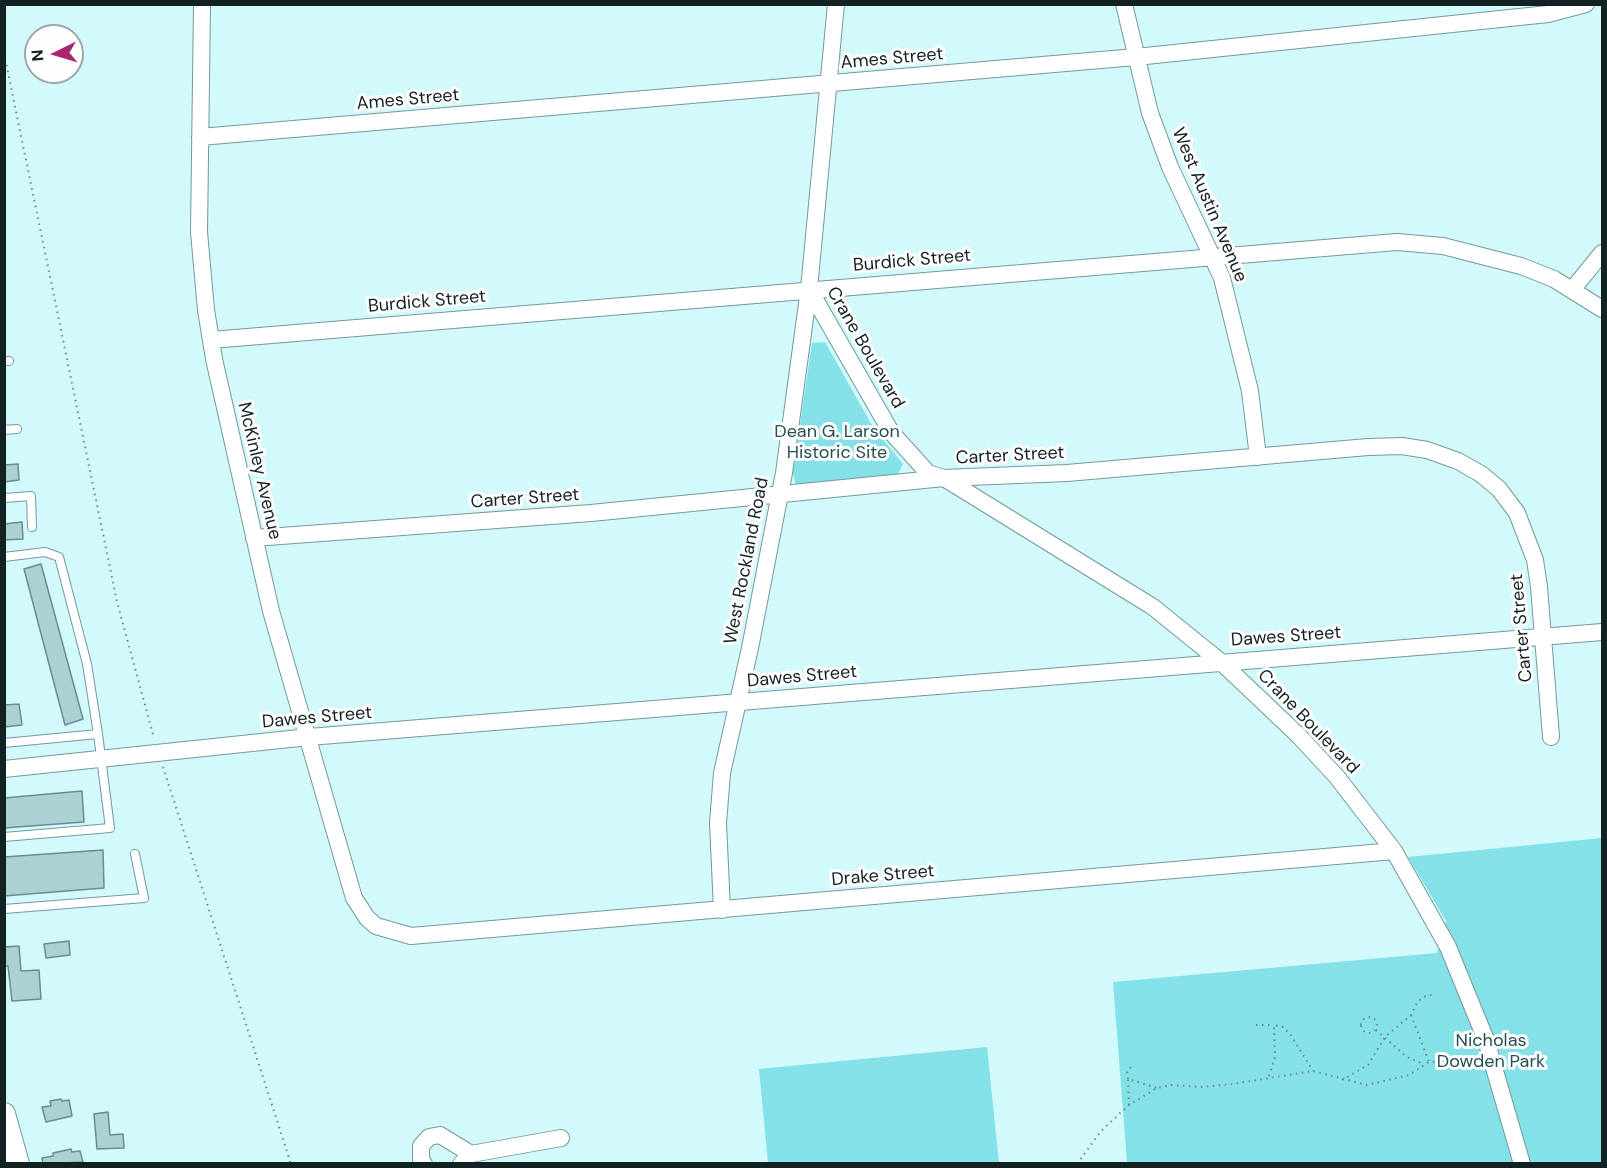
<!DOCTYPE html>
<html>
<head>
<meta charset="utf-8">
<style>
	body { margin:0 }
	#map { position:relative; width:1607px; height:1168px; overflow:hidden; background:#d2f9fc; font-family:"DM Sans",sans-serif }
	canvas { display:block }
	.frame { position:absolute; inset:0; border:6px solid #122122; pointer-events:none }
	.north { position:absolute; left:24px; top:24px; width:60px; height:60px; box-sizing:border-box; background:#fefefe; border:2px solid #a0a6a6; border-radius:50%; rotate:265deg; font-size:16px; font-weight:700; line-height:24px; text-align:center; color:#122122 }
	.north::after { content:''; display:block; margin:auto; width:21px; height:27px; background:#a92570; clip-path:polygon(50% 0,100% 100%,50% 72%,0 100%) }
</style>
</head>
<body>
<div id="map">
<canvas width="1607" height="1168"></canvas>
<div class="frame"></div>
<div class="north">N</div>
</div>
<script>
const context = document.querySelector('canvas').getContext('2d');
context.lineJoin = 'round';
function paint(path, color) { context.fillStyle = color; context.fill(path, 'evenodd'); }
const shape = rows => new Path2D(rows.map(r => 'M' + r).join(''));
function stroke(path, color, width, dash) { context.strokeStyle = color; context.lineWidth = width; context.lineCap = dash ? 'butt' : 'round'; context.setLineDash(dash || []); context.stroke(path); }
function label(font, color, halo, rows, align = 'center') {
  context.font = font + ' "DM Sans",sans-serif'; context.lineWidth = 6; context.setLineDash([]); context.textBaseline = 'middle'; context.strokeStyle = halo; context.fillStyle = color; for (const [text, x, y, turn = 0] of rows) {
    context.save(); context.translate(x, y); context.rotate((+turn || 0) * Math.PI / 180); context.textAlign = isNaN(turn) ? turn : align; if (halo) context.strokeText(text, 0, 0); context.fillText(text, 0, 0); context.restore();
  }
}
const green = shape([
	[825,342,873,427,903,464,897,476,796,485,793,473,812,343],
	[1602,838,1602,1163,1127,1163,1113,982,1437,953,1446,921,1408,857],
	[987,1047,999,1163,768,1163,759,1069]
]);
const building = shape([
	[18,464,19,480,4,482,4,465,18,464],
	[22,522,23,539,4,540,4,524,22,522],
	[41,564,83,719,65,725,24,569,41,564],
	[19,704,22,725,4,727,4,705,19,704],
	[82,791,84,822,4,828,4,798,82,791],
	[103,850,104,888,4,896,4,857,103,850],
	[69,941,70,955,46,958,44,944,69,941],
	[19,946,21,971,39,970,41,999,12,1001,8,966,4,966,4,947,19,946],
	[61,1099,62,1101,69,1100,72,1116,46,1122,42,1107,51,1106,50,1101,61,1099],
	[108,1112,110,1135,123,1134,124,1148,97,1149,94,1114,108,1112],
	[71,1149,72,1152,80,1151,83,1162,43,1164,42,1158,53,1156,53,1153,71,1149]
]);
const path = shape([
	[4,53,117,602,154,738],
	[163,767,291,1164],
	[1411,1015,1429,1062],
	'1361 1025a8 8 0 1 1 16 0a8 8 0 1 1-16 0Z',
	[1256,1025,1274,1025],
	[1376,1030,1407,1057,1424,1064],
	[1269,1076,1275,1057,1274,1025,1283,1027,1290,1034,1313,1071],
	[1128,1079,1127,1071,1131,1067],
	[1342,1080,1368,1065,1385,1037,1411,1015,1417,1003,1423,997,1435,994],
	[1129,1105,1128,1079,1157,1088],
	[1077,1164,1101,1131,1129,1105,1157,1088,1171,1085,1202,1087,1232,1084,1313,1071,1367,1085,1409,1075,1429,1062,1460,1063]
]);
const lane = shape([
	[4,361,9,361],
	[4,430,17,429],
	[4,498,31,496,32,527],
	[4,557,45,552,59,557,87,664,98,734,4,743],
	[4,837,110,828,98,734],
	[4,909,144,898,135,854]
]);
const street = shape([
	[202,4,199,232,206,310,214,359,271,611,354,898,367,918,376,926,411,936,1394,851],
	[1124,4,1150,113,1170,167,1222,278,1250,391,1258,457],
	[200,137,1136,57,1548,14,1586,4],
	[809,289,891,432,928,473,944,478,1153,607,1221,662,1298,735,1337,777,1394,851,1448,947,1486,1040,1522,1164],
	[1572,290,1602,253],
	[211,340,1397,242,1443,246,1521,266,1554,279,1602,309],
	[254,538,591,513,944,478,1067,473,1368,447,1402,446,1427,450,1458,461,1481,474,1499,489,1517,513,1535,560,1539,587,1551,737],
	[4,769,309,737,1602,632],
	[722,910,718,823,722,773,750,648,784,473,809,289,836,4],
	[424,1164,421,1159,421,1146,429,1137,440,1135,471,1154],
	[461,1164,471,1154,561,1138]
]);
const secondary = shape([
	[4,1114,18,1164]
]);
const streetNames = [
	["Ames Street",892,59,-5],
	["Ames Street",408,100,-5],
	["West Austin Avenue",1209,205,67],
	["Burdick Street",912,261,-5],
	["Burdick Street",427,302,-5],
	["Crane Boulevard",865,348,60],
	["Carter Street",1010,456,-3],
	["McKinley Avenue",259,471,77],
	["Carter Street",525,499,-4],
	["West Rockland Road",747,561,-79],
	["Carter Street",1522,628,-95],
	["Dawes Street",1286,637,-4],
	["Dawes Street",802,677,-5],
	["Dawes Street",317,718,-5],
	["Crane Boulevard",1308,722,46],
	["Drake Street",883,876,-5]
];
const parkNames = [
	["Dean G. Larson",837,432],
	["Historic Site",837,453],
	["Nicholas",1491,1041],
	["Dowden Park",1491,1062]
];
paint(green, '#84e1e7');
paint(building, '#abd1d4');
stroke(building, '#698d8f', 1.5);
stroke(lane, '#75999c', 10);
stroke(street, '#75999c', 18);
stroke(secondary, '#75999c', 24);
stroke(path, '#6f898b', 2, [1.5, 4.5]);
stroke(lane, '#fff', 8);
stroke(street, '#fff', 16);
stroke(secondary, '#fff', 22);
label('18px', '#122122', '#fefefe', streetNames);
label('18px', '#245154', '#fefefe', parkNames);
</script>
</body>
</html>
